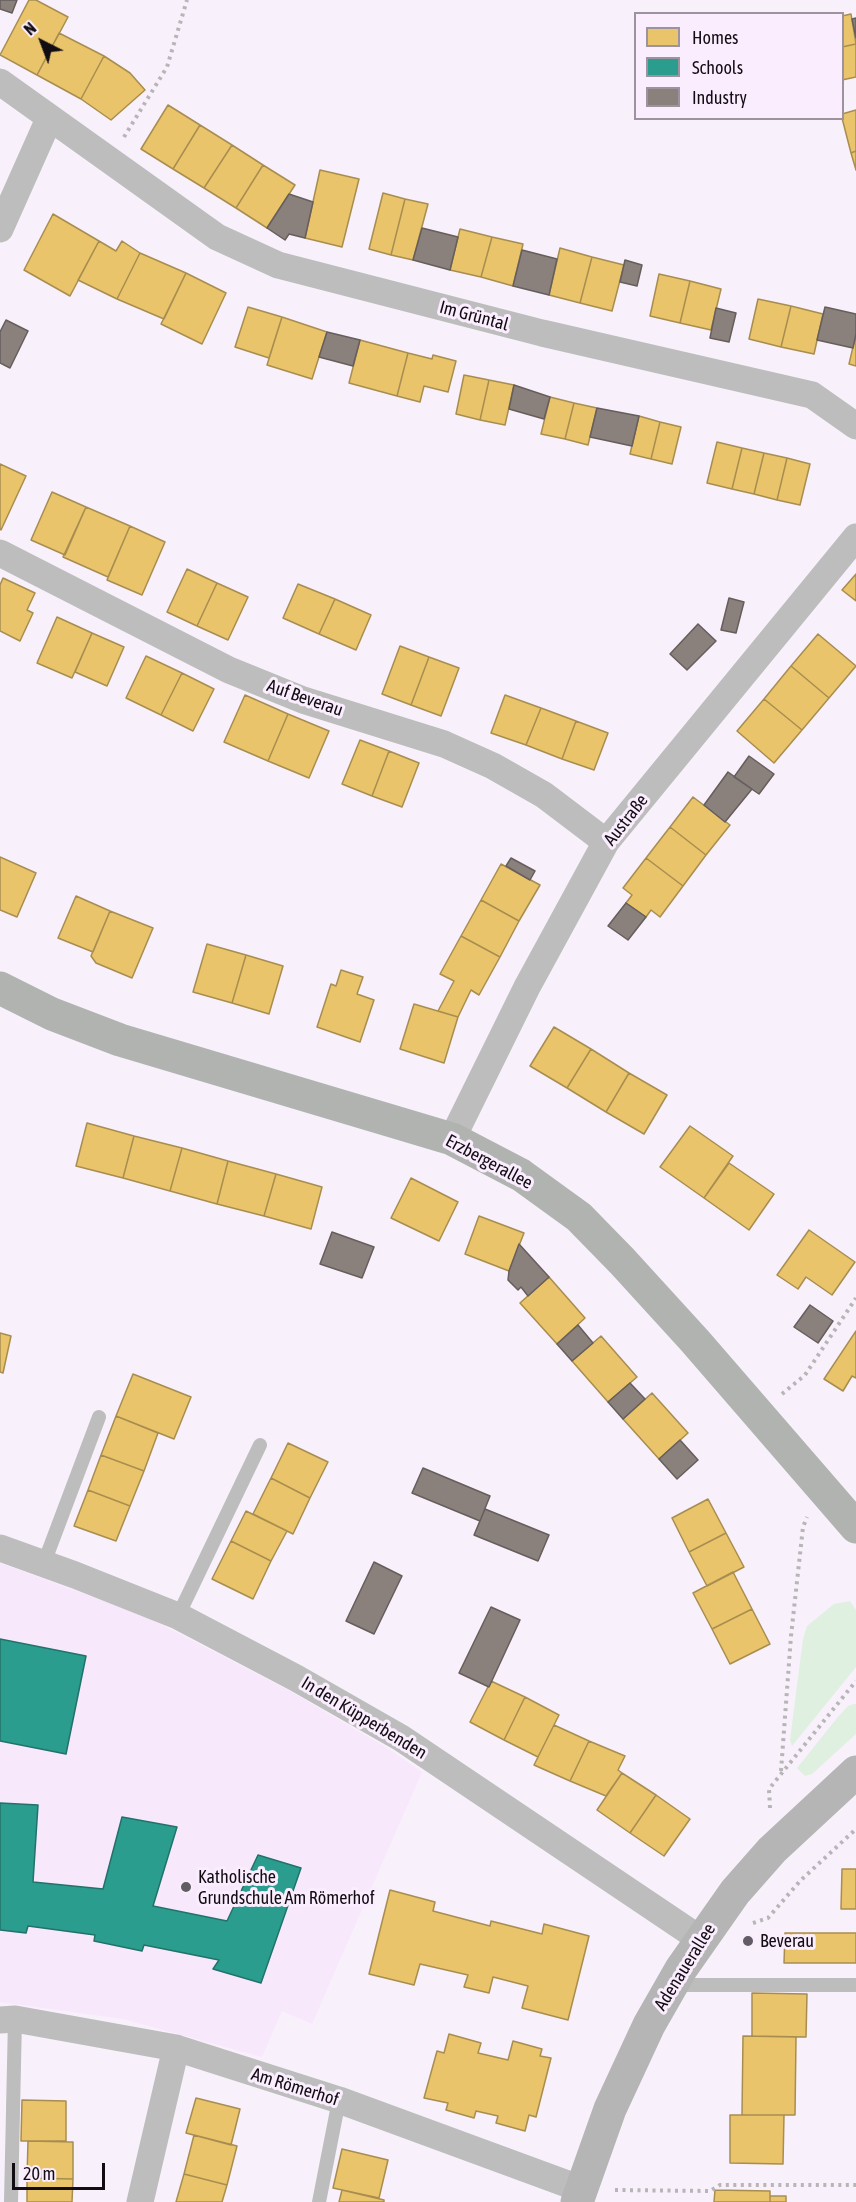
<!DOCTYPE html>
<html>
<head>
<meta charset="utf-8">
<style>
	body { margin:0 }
	#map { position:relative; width:856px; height:2202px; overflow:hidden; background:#f8f0fa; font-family:"Asap Condensed",sans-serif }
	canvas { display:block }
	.legend { position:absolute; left:634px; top:12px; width:210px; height:108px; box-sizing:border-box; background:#faedfd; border:2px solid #9d939f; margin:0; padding:8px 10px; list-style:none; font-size:18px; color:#120c13 }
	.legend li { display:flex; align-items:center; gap:12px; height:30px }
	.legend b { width:30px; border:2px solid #9d939f }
	.north { position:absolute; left:12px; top:12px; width:60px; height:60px; -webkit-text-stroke:4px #faedfd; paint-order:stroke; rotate:318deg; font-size:16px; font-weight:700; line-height:24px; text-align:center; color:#120c13 }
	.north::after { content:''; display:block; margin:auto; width:21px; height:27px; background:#120c13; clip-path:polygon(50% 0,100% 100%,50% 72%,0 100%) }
	.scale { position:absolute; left:12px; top:2163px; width:93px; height:27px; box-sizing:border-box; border:3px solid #120c13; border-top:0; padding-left:8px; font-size:18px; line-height:21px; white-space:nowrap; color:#120c13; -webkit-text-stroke:4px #faedfd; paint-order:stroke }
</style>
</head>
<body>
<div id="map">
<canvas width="856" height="2202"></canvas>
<ul class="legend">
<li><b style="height:16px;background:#e9c46a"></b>Homes</li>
<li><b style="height:16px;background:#2a9d8f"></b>Schools</li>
<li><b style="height:16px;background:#8a817c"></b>Industry</li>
</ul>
<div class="north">N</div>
<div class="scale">20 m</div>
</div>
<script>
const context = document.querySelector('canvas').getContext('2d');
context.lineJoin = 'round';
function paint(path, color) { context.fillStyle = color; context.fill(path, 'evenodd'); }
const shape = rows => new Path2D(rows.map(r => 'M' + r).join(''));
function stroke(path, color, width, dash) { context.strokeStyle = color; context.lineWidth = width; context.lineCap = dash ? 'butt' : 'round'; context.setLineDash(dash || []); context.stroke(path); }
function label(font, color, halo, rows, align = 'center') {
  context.font = font + ' "Asap Condensed",sans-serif'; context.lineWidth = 6; context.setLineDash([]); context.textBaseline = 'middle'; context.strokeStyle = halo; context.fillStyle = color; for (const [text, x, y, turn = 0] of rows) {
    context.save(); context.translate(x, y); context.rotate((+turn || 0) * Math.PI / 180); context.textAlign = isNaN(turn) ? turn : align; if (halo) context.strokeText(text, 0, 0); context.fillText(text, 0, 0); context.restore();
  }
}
const built = shape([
	[0,1563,143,1615,290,1691,389,1749,422,1772,312,2024,282,2011,262,2057,123,2019,0,2002]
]);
const green = shape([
	[850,1601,856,1610,856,1667,792,1746,790,1740,803,1639,807,1626,834,1604],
	[854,1704,856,1704,856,1734,812,1774,805,1776,797,1768,837,1718,848,1706]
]);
const homes = shape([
	[29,0,36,0,68,17,37,75,0,55,29,0],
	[851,14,856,44,842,47,842,16,851,14],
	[59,33,104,56,81,99,37,75,59,33],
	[856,44,856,77,842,80,842,47,856,44],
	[104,56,130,73,145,90,111,120,81,99,104,56],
	[168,105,200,125,173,169,141,149,168,105],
	[856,110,856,151,851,153,842,118,842,114,856,110],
	[200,125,232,145,204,188,173,169,200,125],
	[232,145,263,165,236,208,204,188,232,145],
	[856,151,856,170,851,153,856,151],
	[263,165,295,185,267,228,236,208,263,165],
	[320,170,359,179,342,247,305,238,320,170],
	[383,193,405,199,391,255,369,249,383,193],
	[405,199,428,204,413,260,391,255,405,199],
	[53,214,99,241,70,296,24,270,53,214],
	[460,229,492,237,481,277,450,270,460,229],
	[492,237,523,244,513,286,481,277,492,237],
	[99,241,116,251,122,241,140,253,117,299,78,280,99,241],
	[560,248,592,257,580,303,549,295,560,248],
	[140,253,186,273,164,319,117,299,140,253],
	[592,257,624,265,612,311,580,303,592,257],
	[186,273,226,293,202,344,161,324,186,273],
	[659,274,690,281,680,323,650,316,659,274],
	[690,281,721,289,711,330,680,323,690,281],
	[758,299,791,306,781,347,749,339,758,299],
	[791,306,823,314,814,354,781,347,791,306],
	[248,307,282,317,269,358,235,347,248,307],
	[282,317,327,332,312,379,267,365,282,317],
	[856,334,856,366,849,364,856,334],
	[360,340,408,353,397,396,349,383,360,340],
	[408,353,432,359,433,355,456,361,448,392,424,386,420,402,397,396,408,353],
	[464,375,489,380,480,420,456,414,464,375],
	[489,380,514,385,505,425,480,420,489,380],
	[550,397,574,403,565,439,541,434,550,397],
	[574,403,597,408,588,445,565,439,574,403],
	[639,416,660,422,651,459,630,454,639,416],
	[660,422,681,427,672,464,651,459,660,422],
	[717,442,742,448,732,489,707,483,717,442],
	[742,448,764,453,754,494,732,489,742,448],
	[764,453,787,458,777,500,754,494,764,453],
	[787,458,810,464,800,505,777,500,787,458],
	[0,464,26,476,1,530,0,529,0,464],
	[52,492,86,507,65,555,31,540,52,492],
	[86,507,130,526,108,577,63,557,86,507],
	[130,526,165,542,142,595,107,580,130,526],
	[187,569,217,583,197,626,167,612,187,569],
	[856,574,856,601,842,590,856,574],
	[3,578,35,593,27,610,33,613,20,641,0,631,0,585,3,578],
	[217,583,248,597,228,640,197,626,217,583],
	[298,584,335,599,319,634,283,618,298,584],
	[335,599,371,615,356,650,319,634,335,599],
	[57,617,92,633,72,678,37,663,57,617],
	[92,633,124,647,107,686,75,672,92,633],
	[818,634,856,666,829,698,791,666,818,634],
	[400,646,429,657,411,705,382,694,400,646],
	[146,656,182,673,161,715,126,698,146,656],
	[429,657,459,668,441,716,411,705,429,657],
	[791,666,829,698,802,730,764,699,791,666],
	[182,673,214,689,193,731,161,715,182,673],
	[245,695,288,714,268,761,224,742,245,695],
	[505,695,541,708,526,745,491,733,505,695],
	[764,699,802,730,774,763,737,731,764,699],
	[541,708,576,721,562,759,526,745,541,708],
	[288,714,329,731,309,778,268,761,288,714],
	[576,721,608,733,594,770,562,759,576,721],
	[360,740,389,751,372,796,342,784,360,740],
	[389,751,419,763,402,807,372,796,389,751],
	[693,797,730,825,706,855,670,827,693,797],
	[670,827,706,855,683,886,646,858,670,827],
	[0,857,36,873,17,917,0,910,0,857],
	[646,858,683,886,660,917,651,910,646,917,626,903,632,895,623,888,646,858],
	[501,864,540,885,519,921,481,900,501,864],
	[76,896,110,911,93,952,58,938,76,896],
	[481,900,519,921,500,957,461,936,481,900],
	[110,911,153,928,132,978,96,963,91,956,110,911],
	[461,936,500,957,479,995,471,990,458,1017,438,1011,454,981,440,974,461,936],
	[207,944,246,955,232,1003,193,992,207,944],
	[246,955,283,966,269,1014,232,1003,246,955],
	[341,970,363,977,357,994,374,1000,360,1042,317,1027,331,984,336,986,341,970],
	[414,1004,458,1017,444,1063,400,1049,414,1004],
	[554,1027,591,1049,567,1088,530,1066,554,1027],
	[591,1049,629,1073,606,1112,567,1088,591,1049],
	[629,1073,667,1095,644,1134,606,1112,629,1073],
	[87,1123,134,1136,123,1178,76,1166,87,1123],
	[690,1126,733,1156,704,1198,660,1167,690,1126],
	[134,1136,182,1148,170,1191,123,1178,134,1136],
	[182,1148,228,1161,217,1204,170,1191,182,1148],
	[228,1161,276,1174,264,1216,217,1204,228,1161],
	[729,1163,774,1194,749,1230,704,1198,729,1163],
	[276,1174,322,1187,311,1229,264,1216,276,1174],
	[411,1178,458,1202,439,1241,391,1218,411,1178],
	[479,1216,524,1233,509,1271,465,1254,479,1216],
	[809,1230,855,1262,832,1295,806,1277,798,1289,777,1275,809,1230],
	[549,1277,585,1318,557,1344,520,1303,549,1277],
	[856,1331,856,1378,852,1376,843,1391,824,1379,856,1331],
	[0,1333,11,1336,3,1373,0,1372,0,1333],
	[601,1336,637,1377,608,1402,572,1361,601,1336],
	[133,1374,191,1397,174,1439,116,1416,133,1374],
	[652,1393,688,1433,659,1459,623,1419,652,1393],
	[116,1416,158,1433,144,1471,101,1455,116,1416],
	[288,1443,328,1462,310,1498,271,1478,288,1443],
	[101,1455,144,1471,130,1506,88,1490,101,1455],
	[271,1478,310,1498,293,1534,253,1514,271,1478],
	[88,1490,130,1506,116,1541,74,1526,88,1490],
	[708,1499,726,1533,689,1552,672,1518,708,1499],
	[246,1511,287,1531,271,1561,231,1541,246,1511],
	[726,1533,744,1567,707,1586,689,1552,726,1533],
	[231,1541,271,1561,253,1599,212,1579,231,1541],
	[733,1572,752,1609,712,1629,693,1593,733,1572],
	[752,1609,770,1644,730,1664,712,1629,752,1609],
	[491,1681,525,1697,504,1740,470,1722,491,1681],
	[525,1697,559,1715,538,1757,504,1740,525,1697],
	[554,1725,589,1741,570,1781,534,1765,554,1725],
	[589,1741,625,1756,618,1770,622,1773,606,1796,570,1781,589,1741],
	[622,1773,656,1795,630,1833,597,1810,622,1773],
	[656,1795,690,1819,664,1856,630,1833,656,1795],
	[842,1869,856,1869,856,1909,841,1909,842,1869],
	[390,1890,435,1902,433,1911,490,1926,491,1921,542,1934,544,1924,589,1936,568,2020,522,2008,528,1986,493,1977,489,1993,464,1987,468,1975,420,1964,414,1985,369,1974,390,1890],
	[785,1933,856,1933,856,1963,784,1963,785,1933],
	[752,1993,807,1994,806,2037,752,2036,752,1993],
	[449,2034,481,2043,478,2053,508,2060,513,2041,542,2049,540,2056,551,2058,536,2117,529,2115,525,2131,496,2123,498,2116,476,2111,474,2118,446,2110,448,2103,424,2098,437,2051,444,2053,449,2034],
	[743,2036,796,2037,795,2115,742,2115,743,2036],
	[196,2098,240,2109,231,2145,186,2133,196,2098],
	[22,2100,66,2101,66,2141,21,2141,22,2100],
	[730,2115,784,2115,783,2164,730,2163,730,2115],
	[194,2135,237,2146,227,2185,184,2174,194,2135],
	[28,2141,73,2142,73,2179,27,2178,28,2141],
	[342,2149,388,2160,379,2198,333,2188,342,2149],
	[184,2174,227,2185,222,2202,176,2202,184,2174],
	[27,2178,73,2179,72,2202,27,2202,27,2178],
	[342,2190,384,2200,384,2202,339,2202,342,2190],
	[715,2190,770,2191,770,2202,714,2202,715,2190],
	[770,2196,786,2196,786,2202,770,2202,770,2196]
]);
const schools = shape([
	[0,1639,86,1656,66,1754,0,1741,0,1639],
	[0,1803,38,1805,33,1882,103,1889,122,1817,177,1827,153,1906,227,1921,258,1855,301,1868,261,1983,213,1969,219,1960,144,1945,142,1951,94,1941,95,1935,28,1926,26,1933,0,1930,0,1803]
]);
const industry = shape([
	[0,0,17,0,12,13,0,9,0,0],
	[856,18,856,38,852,19,856,18],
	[289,194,313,202,305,238,289,234,285,240,267,228,289,194],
	[422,228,458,237,450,270,413,260,422,228],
	[522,250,557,259,549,295,513,286,522,250],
	[625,260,642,265,637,286,620,282,625,260],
	[825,307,856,314,856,334,853,348,817,340,825,307],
	[716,308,736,313,729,342,710,338,716,308],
	[6,320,28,331,10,368,0,363,0,332,6,320],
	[327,332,360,340,353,366,319,357,327,332],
	[514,385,550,397,544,419,509,409,514,385],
	[597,408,639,416,632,446,590,437,597,408],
	[729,598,744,602,736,633,721,630,729,598],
	[698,624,716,641,687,670,670,654,698,624],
	[749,756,774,774,759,794,734,777,749,756],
	[728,772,752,789,725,822,704,805,728,772],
	[511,858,535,871,530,880,506,866,511,858],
	[626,903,646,917,628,940,608,926,626,903],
	[332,1232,374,1247,362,1278,320,1264,332,1232],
	[519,1244,549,1277,528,1296,521,1287,518,1290,508,1280,509,1271,519,1244],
	[810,1305,833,1321,818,1343,794,1327,810,1305],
	[578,1325,593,1343,572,1361,557,1344,578,1325],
	[630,1383,645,1399,623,1419,608,1402,630,1383],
	[680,1440,698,1460,677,1479,659,1459,680,1440],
	[423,1468,490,1496,480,1521,412,1493,423,1468],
	[485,1509,549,1535,538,1561,474,1535,485,1509],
	[374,1562,402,1576,374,1634,346,1621,374,1562],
	[491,1607,520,1620,489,1687,459,1673,491,1607]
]);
const path = shape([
	[124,137,167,67,187,0],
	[782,1394,805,1375,856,1298],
	[781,1771,791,1636,803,1527,807,1517],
	[770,1808,769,1789,856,1681],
	[753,1923,768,1918,800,1881,856,1829],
	[615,2190,710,2191,720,2185,856,2185]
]);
const lane = shape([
	[44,1563,99,1417],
	[178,1616,260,1445],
	[674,1985,856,1985],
	[11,2202,15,2019],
	[319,2202,339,2100]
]);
const street = shape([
	[0,82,217,237,278,265,542,333,812,395,856,426],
	[0,229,49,119],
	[0,553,229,670,303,700,444,744,493,766,544,795,606,842],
	[452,1139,527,987,606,842,856,537],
	[0,1548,75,1575,178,1616,296,1678,401,1738,700,1939],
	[0,2020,15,2019,176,2048,339,2100,581,2189],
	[140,2202,176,2048]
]);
const secondary = shape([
	[0,988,52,1014,120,1040,452,1139,521,1175,579,1217,622,1261,695,1341,856,1527]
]);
const primary = shape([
	[577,2202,610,2109,649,2025,681,1969,735,1892,772,1850,856,1772]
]);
const markers = [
	[186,1887,6,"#625c64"],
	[748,1941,6,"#625c64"]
];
const streetNames = [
	["Im Grüntal",474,316,15],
	["Auf Beverau",305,698,19],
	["Austraße",626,820,-52],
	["Erzbergerallee",489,1162,28],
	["In den Küpperbenden",364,1718,31],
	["Adenauerallee",685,1967,-58],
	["Am Römerhof",295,2087,17]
];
const poiNames = [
	["Katholische",198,1877],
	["Grundschule Am Römerhof",198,1898],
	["Beverau",760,1941]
];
paint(built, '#f8e8fc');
paint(green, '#e0f0e0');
paint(homes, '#e9c46a');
stroke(homes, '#a88d50', 1.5);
paint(schools, '#2a9d8f');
stroke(schools, '#23726a', 1.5);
paint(industry, '#8a817c');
stroke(industry, '#665e5c', 1.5);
stroke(path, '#b7b5b7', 4, [3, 4.5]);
stroke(lane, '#bcbdbc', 14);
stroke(street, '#bcbdbc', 27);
stroke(secondary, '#b1b3b1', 33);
stroke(primary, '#b6b5b5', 33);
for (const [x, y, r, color] of markers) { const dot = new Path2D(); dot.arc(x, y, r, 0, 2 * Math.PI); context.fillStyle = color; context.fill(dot); stroke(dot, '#faedfd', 2); }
label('18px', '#120c13', '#faedfd', streetNames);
label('18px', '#120c13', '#faedfd', poiNames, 'left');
</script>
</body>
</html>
